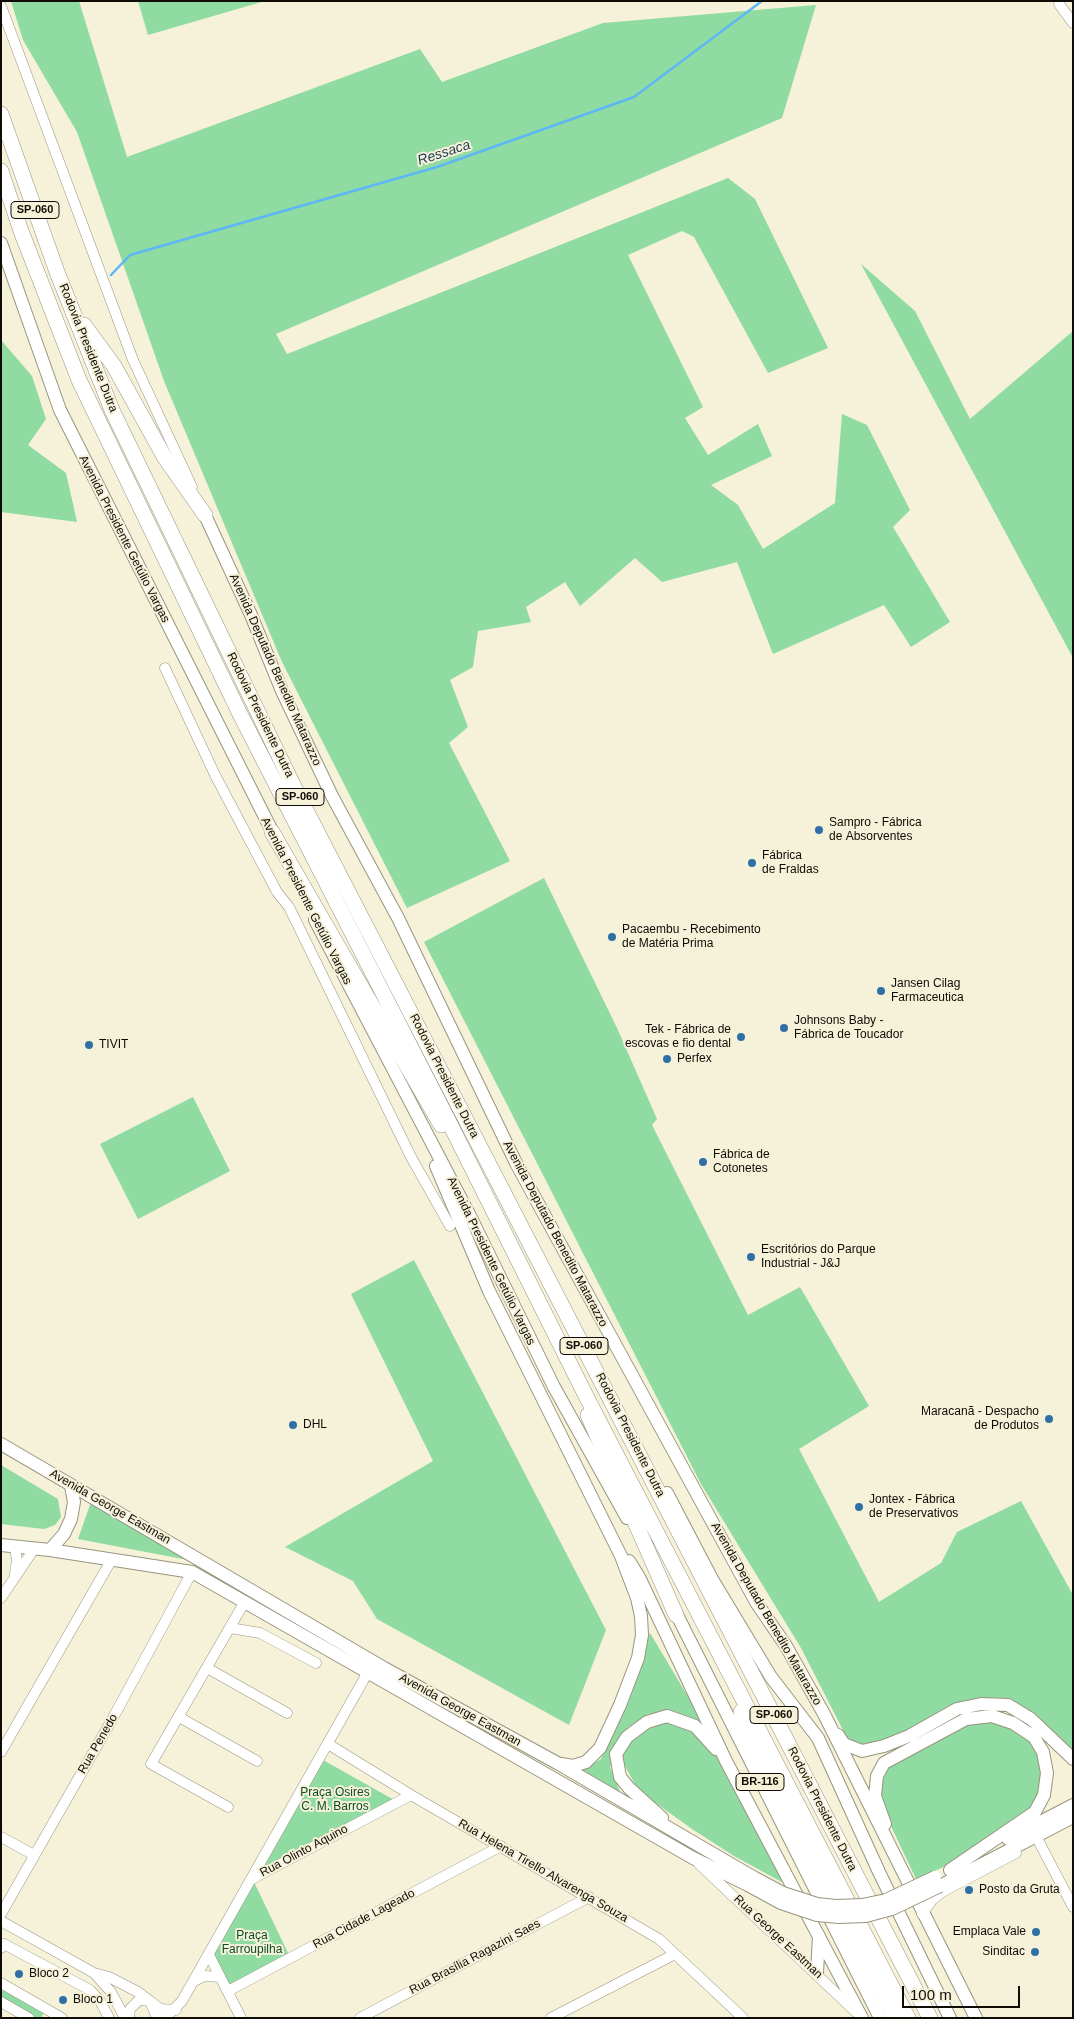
<!DOCTYPE html>
<html>
<head>
<meta charset="utf-8">
<style>
	body { margin:0 }
	#map { position:relative; width:1074px; height:2019px; overflow:hidden; background:#f6f1d9; font-family:Helvetica,sans-serif }
	canvas { display:block }
	.frame { position:absolute; inset:0; border:2px solid #0e0c05; pointer-events:none }
	.scale { position:absolute; left:902px; top:1986px; width:118px; height:22px; box-sizing:border-box; border:2px solid #0e0c05; border-top:0; padding-left:6px; font-size:15px; line-height:18px; white-space:nowrap; color:#0e0c05; -webkit-text-stroke:4px #f6f1d9; paint-order:stroke }
</style>
</head>
<body>
<div id="map">
<canvas width="1074" height="2019"></canvas>
<div class="frame"></div>
<div class="scale">100 m</div>
</div>
<script>
const context = document.querySelector('canvas').getContext('2d');
context.lineJoin = 'round';
function paint(path, color) { context.fillStyle = color; context.fill(path, 'evenodd'); }
const shape = rows => new Path2D(rows.map(r => 'M' + r).join(''));
function stroke(path, color, width, dash) { context.strokeStyle = color; context.lineWidth = width; context.lineCap = dash ? 'butt' : 'round'; context.setLineDash(dash || []); context.stroke(path); }
function label(font, color, halo, rows, align = 'center') {
  context.font = font + ' Helvetica,sans-serif'; context.lineWidth = 4; context.setLineDash([]); context.textBaseline = 'middle'; context.strokeStyle = halo; context.fillStyle = color; for (const [text, x, y, turn = 0] of rows) {
    context.save(); context.translate(x, y); context.rotate((+turn || 0) * Math.PI / 180); context.textAlign = isNaN(turn) ? turn : align; if (halo) context.strokeText(text, 0, 0); context.fillText(text, 0, 0); context.restore();
  }
}
const green = shape([
	[11,1,79,1,127,157,420,49,442,82,603,23,816,5,782,118,276,334,287,354,728,178,755,199,828,348,768,373,694,237,682,231,628,255,703,407,685,418,708,455,758,424,772,456,711,485,738,505,763,549,835,503,842,414,867,425,910,510,893,527,950,622,911,647,884,605,773,654,737,562,662,582,635,558,580,606,565,582,526,607,531,622,478,631,473,667,450,680,468,727,449,743,510,861,407,908,282,662,164,381,77,132,23,40],
	[138,1,265,1,148,35],
	[861,264,915,311,970,419,1073,331,1073,658],
	[1,340,32,376,46,419,28,445,66,473,77,522,1,512],
	[544,878,617,1028,657,1119,652,1125,748,1315,800,1287,869,1406,799,1449,879,1602,941,1563,957,1532,1021,1501,1073,1595,1073,1753,1035,1717,983,1698,883,1742,862,1744,847,1738,801,1648,701,1484,424,942],
	[193,1097,230,1171,138,1219,100,1144],
	[414,1260,606,1630,569,1725,377,1619,353,1581,285,1547,433,1461,351,1294],
	[1,1465,58,1499,61,1517,55,1525,44,1529,1,1524],
	[91,1502,188,1560,78,1539],
	[650,1633,708,1730,672,1712,648,1714,627,1728,610,1767,623,1799,579,1773,601,1759],
	[991,1720,1011,1727,1031,1740,1039,1754,1043,1773,1040,1793,1032,1810,946,1866,916,1879,889,1822,880,1795,881,1777,887,1766,967,1723],
	[665,1722,687,1727,707,1744,719,1759,789,1886,734,1856,692,1829,646,1796,635,1784,622,1761,625,1748,644,1728],
	[323,1760,396,1801,262,1869],
	[254,1882,289,1955,230,1986,214,1955],
	[1,1979,48,2005,41,2018,20,2018,1,2008]
]);
const stream = shape([
	[111,275,130,255,437,167,634,97,762,1]
]);
const minor = shape([
	[1059,4,1073,23],
	[1,6,133,360,192,487],
	[165,668,215,775,277,892,289,907,411,1157,450,1226],
	[15,1574,17,1560,15,1548],
	[1,1598,34,1549],
	[230,1628,260,1633,316,1663],
	[207,1668,287,1713],
	[179,1717,257,1761],
	[328,1744,411,1795,659,1939,743,2018],
	[1,1752,112,1559],
	[228,1807,151,1764,244,1603],
	[1,1837,34,1855],
	[1038,1840,1073,1907],
	[699,1864,856,2012],
	[252,1879,411,1795],
	[1,1914,114,1716,192,1572],
	[922,1914,932,1900,942,1892,1016,1853],
	[1,1921,94,1973,111,1992,125,2018],
	[1,1948,4,1944,90,1990,100,2001,109,2018],
	[209,1955,241,2018],
	[94,1973,109,1977,138,1992,150,2001,157,2018],
	[194,1981,205,1976,220,1977],
	[1,1983,62,2018],
	[228,1991,501,1846],
	[1,2002,29,2018],
	[129,2018,130,2009,139,2000,150,2001,160,2009,176,2010],
	[165,2018,182,2001,368,1672],
	[360,2018,589,1897],
	[551,2018,675,1954]
]);
const major = shape([
	[1,243,60,410,276,839],
	[205,515,251,615,282,691,332,796,398,918,516,1163,756,1602,786,1646,824,1714,976,2018],
	[315,920,470,1216,554,1387,627,1518],
	[436,1166,489,1291,621,1556,637,1598,641,1616,642,1635,638,1658,620,1705,600,1748,586,1762,573,1766,561,1764],
	[1,1444,384,1668,559,1764,753,1877],
	[667,1493,712,1579,771,1677,818,1738,879,1872,950,2018],
	[1,1545,50,1550,192,1572,693,1858,748,1885],
	[50,1550,64,1534,71,1519,74,1502,71,1486],
	[629,1561,640,1579,726,1761,862,2018],
	[673,1607,880,2018],
	[838,1735,844,1744,862,1751,884,1746,909,1736,957,1709,981,1704,1008,1705,1031,1719,1073,1759],
	[662,1818,629,1788,620,1777,616,1754,627,1737,647,1722,667,1716,695,1726,716,1749],
	[885,1824,875,1796,877,1776,884,1763,966,1719,992,1716,1013,1723,1034,1737,1043,1752,1047,1773,1044,1795,1035,1812,950,1870],
	[1008,1839,1073,1805],
	[940,1886,1073,1817],
	[817,1973,819,1936]
]);
const highway = shape([
	[1,114,57,272,112,410,295,789,930,2018],
	[1,171,21,231,79,380,240,714,447,1118,586,1396,908,2018],
	[84,325,114,366,165,458,205,515],
	[272,832,441,1125],
	[588,1415,676,1615],
	[741,1712,747,1732,895,2018]
]);
const majorBridge = shape([
	[753,1877,783,1893,817,1904,836,1906,862,1905,886,1900,935,1877],
	[748,1885,781,1903,817,1915,839,1917,866,1916,892,1909,940,1886]
]);
const markers = [
	[819,830,5,"#2e70a6"],
	[752,863,5,"#2e70a6"],
	[612,937,5,"#2e70a6"],
	[881,991,5,"#2e70a6"],
	[784,1028,5,"#2e70a6"],
	[741,1037,5,"#2e70a6"],
	[89,1045,5,"#2e70a6"],
	[667,1059,5,"#2e70a6"],
	[703,1162,5,"#2e70a6"],
	[751,1257,5,"#2e70a6"],
	[1049,1419,5,"#2e70a6"],
	[293,1425,5,"#2e70a6"],
	[859,1507,5,"#2e70a6"],
	[969,1890,5,"#2e70a6"],
	[1036,1932,5,"#2e70a6"],
	[1035,1952,5,"#2e70a6"],
	[19,1974,5,"#2e70a6"],
	[63,2000,5,"#2e70a6"]
];
const shields = [
	[35,210,48],
	[300,797,48],
	[584,1346,48],
	[774,1715,48],
	[760,1782,48]
];
const shieldNames = [
	["SP-060",35,210],
	["SP-060",300,797],
	["SP-060",584,1346],
	["SP-060",774,1715],
	["BR-116",760,1782]
];
const streetNames = [
	["Rodovia Presidente Dutra",88,348,68],
	["Avenida Presidente Getúlio Vargas",124,539,63],
	["Avenida Deputado Benedito Matarazzo",275,670,66],
	["Rodovia Presidente Dutra",260,715,64],
	["Avenida Presidente Getúlio Vargas",306,901,63],
	["Rodovia Presidente Dutra",444,1076,63],
	["Avenida Deputado Benedito Matarazzo",555,1234,62],
	["Avenida Presidente Getúlio Vargas",491,1261,64],
	["Rodovia Presidente Dutra",630,1435,63],
	["Avenida George Eastman",110,1507,30],
	["Avenida Deputado Benedito Matarazzo",766,1614,60],
	["Avenida George Eastman",460,1710,29],
	["Rua Penedo",98,1744,-60],
	["Rodovia Presidente Dutra",822,1809,63],
	["Rua Olinto Aquino",304,1851,-28],
	["Rua Helena Tirello Alvarenga Souza",543,1871,30],
	["Rua Cidade Lageado",364,1919,-28],
	["Rua George Eastman",778,1937,43],
	["Rua Brasília Ragazini Saes",475,1957,-28]
];
const poiNames = [
	["Sampro - Fábrica",829,823],
	["de Absorventes",829,837],
	["Fábrica",762,856],
	["de Fraldas",762,870],
	["Pacaembu - Recebimento",622,930],
	["de Matéria Prima",622,944],
	["Jansen Cilag",891,984],
	["Farmaceutica",891,998],
	["Johnsons Baby -",794,1021],
	["Fábrica de Toucador",794,1035],
	["Tek - Fábrica de",731,1030,"right"],
	["escovas e fio dental",731,1044,"right"],
	["TIVIT",99,1045],
	["Perfex",677,1059],
	["Fábrica de",713,1155],
	["Cotonetes",713,1169],
	["Escritórios do Parque",761,1250],
	["Industrial - J&J",761,1264],
	["Maracanã - Despacho",1039,1412,"right"],
	["de Produtos",1039,1426,"right"],
	["DHL",303,1425],
	["Jontex - Fábrica",869,1500],
	["de Preservativos",869,1514],
	["Posto da Gruta",979,1890],
	["Emplaca Vale",1026,1932,"right"],
	["Sinditac",1025,1952,"right"],
	["Bloco 2",29,1974],
	["Bloco 1",73,2000]
];
const parkNames = [
	["Praça Osires",335,1793],
	["C. M. Barros",335,1807],
	["Praça",252,1936],
	["Farroupilha",252,1950]
];
const waterNames = [
	["Ressaca",444,153,-18]
];
paint(green, '#8fdba1');
stroke(stream, '#5db7f6', 2.5);
stroke(minor, '#99947e', 11);
stroke(major, '#99947e', 14);
stroke(highway, '#99947e', 16);
stroke(minor, '#fff', 10);
stroke(major, '#fff', 12);
stroke(highway, '#fff', 15);
stroke(majorBridge, '#99947e', 14, []);
stroke(majorBridge, '#fff', 12);
for (const [x, y, r, color] of markers) { const dot = new Path2D(); dot.arc(x, y, r, 0, 2 * Math.PI); context.fillStyle = color; context.fill(dot); stroke(dot, '#f6f1d9', 2); }
for (const [x, y, w] of shields) { const box = new Path2D(); box.roundRect(x - w / 2, y - 8.5, w, 17, 4); context.fillStyle = '#f6f1d9'; context.fill(box); stroke(box, '#0e0c05', 1); }
label('bold 11px', '#0e0c05', null, shieldNames);
label('12px', '#0e0c05', '#f6f1d9', streetNames);
label('12px', '#0e0c05', '#f6f1d9', poiNames, 'left');
label('12px', '#0a4d24', '#f6f1d9', parkNames);
label('italic 14px', '#143a54', '#f6f1d9', waterNames);
</script>
</body>
</html>
